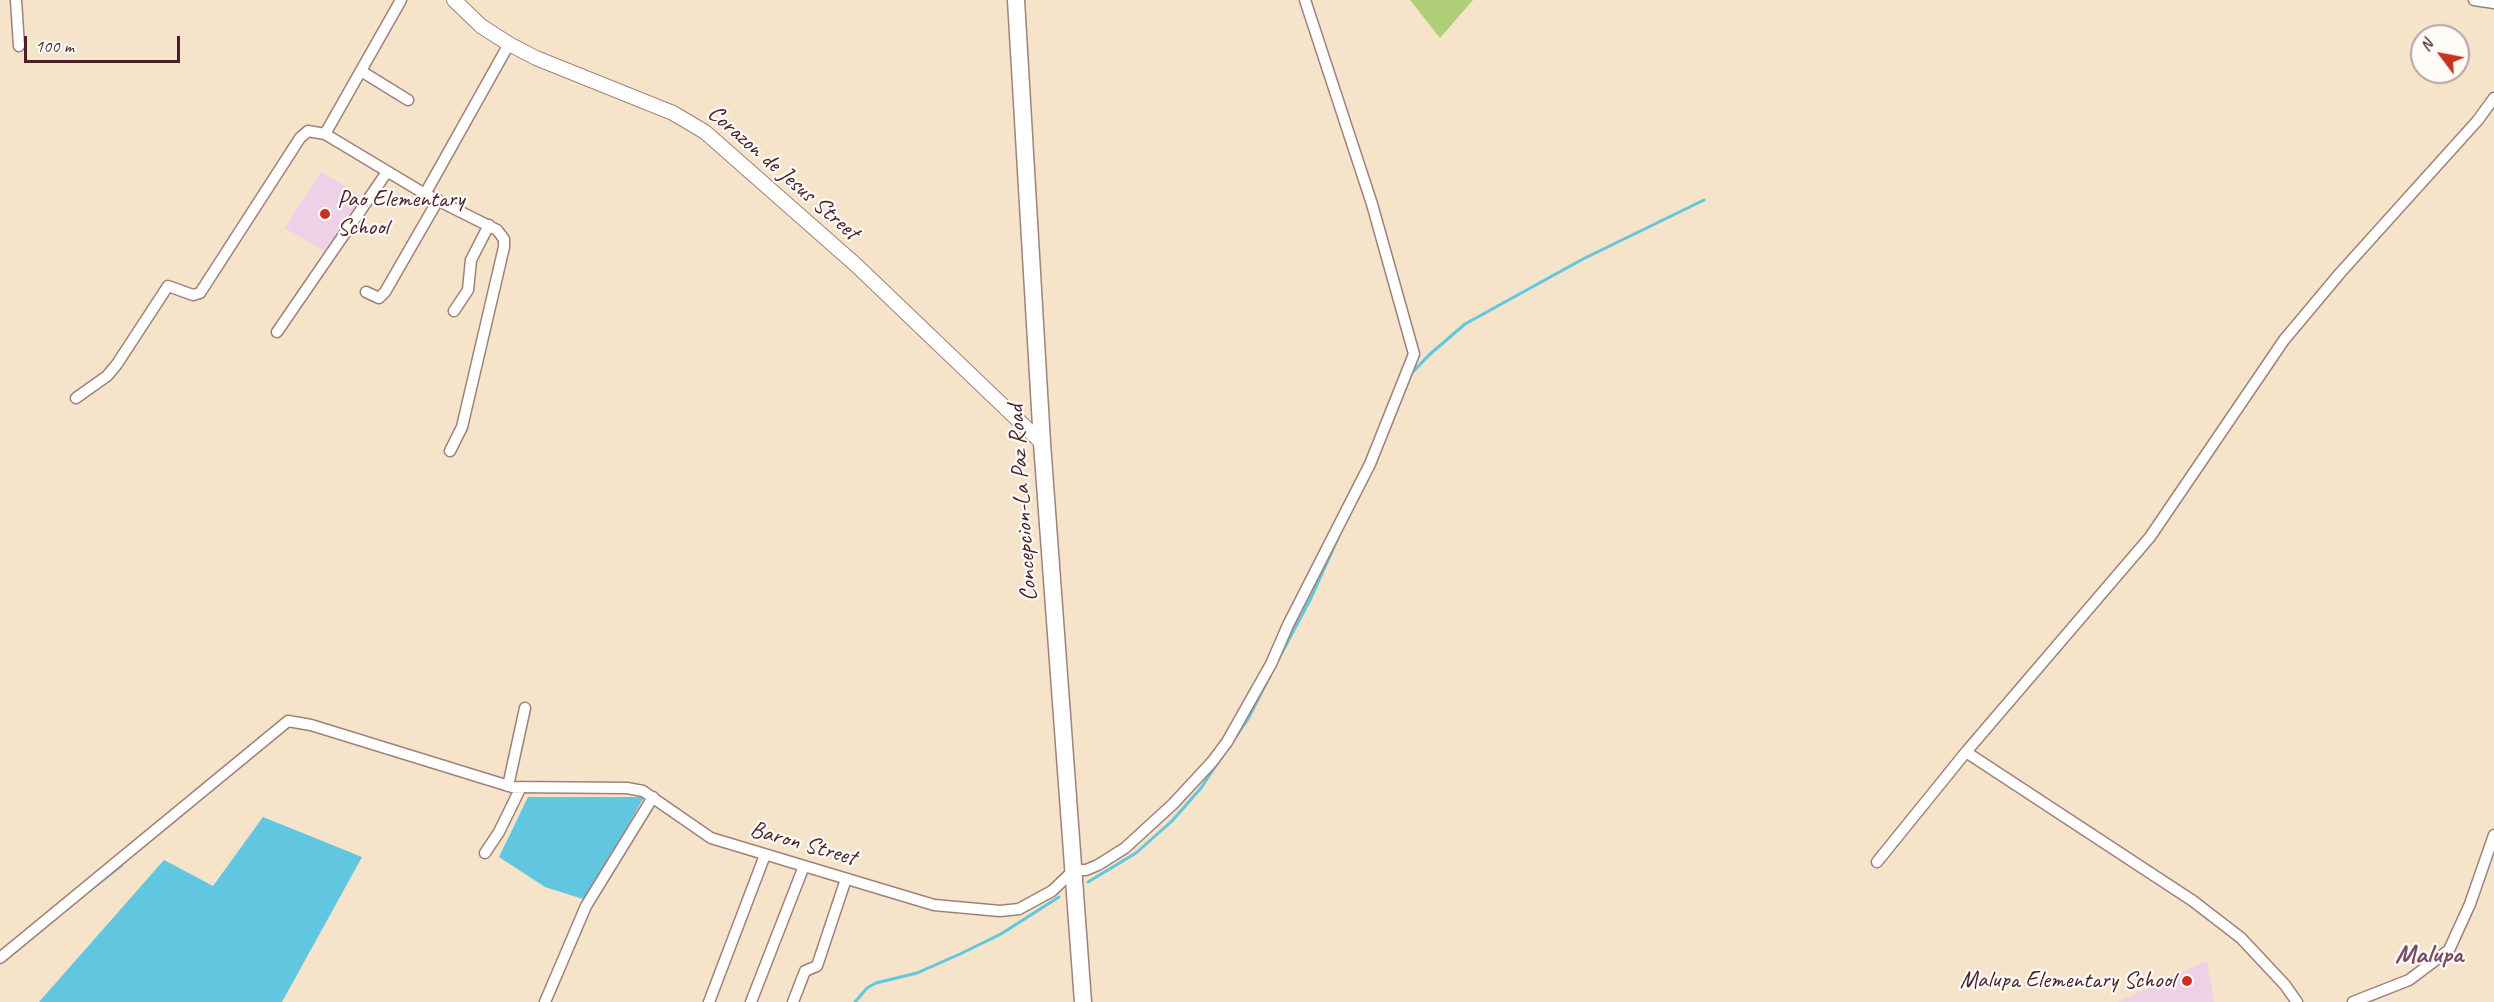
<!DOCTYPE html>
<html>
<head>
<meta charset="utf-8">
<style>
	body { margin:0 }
	#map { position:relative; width:2494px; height:1002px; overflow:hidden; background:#f5e3ca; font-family:Caveat,sans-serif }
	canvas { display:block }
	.north { position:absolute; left:2410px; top:24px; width:60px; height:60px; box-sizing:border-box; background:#fdfcf7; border:2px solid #b5a4a5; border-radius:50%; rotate:302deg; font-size:16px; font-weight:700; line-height:24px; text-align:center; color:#4a1f2b }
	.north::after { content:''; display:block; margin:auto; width:21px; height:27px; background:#c8321e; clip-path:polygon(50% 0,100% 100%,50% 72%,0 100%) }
	.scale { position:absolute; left:24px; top:36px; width:156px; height:27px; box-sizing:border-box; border:3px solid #4a1f2b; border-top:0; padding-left:8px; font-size:18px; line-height:21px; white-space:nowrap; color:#4a1f2b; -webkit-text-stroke:4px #fdfcf7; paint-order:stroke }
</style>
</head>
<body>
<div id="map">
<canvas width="2494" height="1002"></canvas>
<div class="north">N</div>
<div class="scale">100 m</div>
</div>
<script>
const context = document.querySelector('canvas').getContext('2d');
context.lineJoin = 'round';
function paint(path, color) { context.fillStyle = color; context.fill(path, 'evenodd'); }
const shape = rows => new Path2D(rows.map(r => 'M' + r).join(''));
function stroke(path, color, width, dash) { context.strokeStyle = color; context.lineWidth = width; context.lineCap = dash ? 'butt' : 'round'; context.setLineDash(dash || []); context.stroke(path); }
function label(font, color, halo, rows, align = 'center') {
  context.font = font + ' Caveat,sans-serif'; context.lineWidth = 4.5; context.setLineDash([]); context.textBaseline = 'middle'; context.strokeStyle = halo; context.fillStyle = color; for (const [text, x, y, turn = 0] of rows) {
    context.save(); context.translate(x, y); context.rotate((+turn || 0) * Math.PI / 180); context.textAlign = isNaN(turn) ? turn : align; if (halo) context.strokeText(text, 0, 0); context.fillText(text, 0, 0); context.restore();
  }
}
const built = shape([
	[321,172,365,199,328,253,285,228],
	[2207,961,2214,1002,2118,1002]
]);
const green = shape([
	[1410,0,1473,0,1440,38]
]);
const water = shape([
	[528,797,644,797,586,900,545,887,499,857],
	[263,817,362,857,282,1002,39,1002,164,860,213,886]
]);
const stream = shape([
	[1411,374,1429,355,1465,324,1583,259,1704,200],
	[1277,662,1311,598,1339,536],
	[1235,738,1248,719,1270,676],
	[1088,882,1136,853,1172,821,1201,788,1221,758],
	[90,890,122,865],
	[855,1002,867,988,876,983,917,973,960,954,1001,934,1059,897]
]);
const minor = shape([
	[16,0,19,46],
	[2474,0,2494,3],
	[361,71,408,100],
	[325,134,425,194,497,230,504,239,504,247,462,427,450,451],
	[425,194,509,44],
	[366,292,379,298,385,292,438,200],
	[454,311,468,290,471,260,489,225],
	[277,332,387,172],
	[76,398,107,376,117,364,168,286,193,295,200,293,300,138,308,131,325,134,401,0],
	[508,786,525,708],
	[485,853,499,832,521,787],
	[1877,862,1966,752],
	[0,958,288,721,311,725,512,787,627,788,643,791,711,838,934,905,1000,911,1019,909,1052,891,1074,870,1086,870,1098,865,1125,848,1173,804,1212,762,1227,742,1271,664,1288,625,1370,464,1414,354,1372,204,1305,0],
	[545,1002,586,906,653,797],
	[709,1002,765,855],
	[751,1002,804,866],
	[793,1002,805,971,817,966,846,879],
	[2297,1002,2285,985,2241,938,2193,901,1966,752,2150,537,2284,340,2341,272,2478,120,2494,98],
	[2353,1002,2409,980,2449,950,2470,904,2494,835]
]);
const tertiary = shape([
	[454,0,481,26,509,44,536,58,673,113,705,132,856,265,1042,443]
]);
const secondary = shape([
	[1016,0,1042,443,1083,1002]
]);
const markers = [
	[325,214,6,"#c8321e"],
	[2187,981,6,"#c8321e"]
];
const streetNames = [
	["Corazon de Jesus Street",783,173,41],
	["Concepcion-La Paz Road",1023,503,-94],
	["Baron Street",803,844,16]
];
const poiNames = [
	["Pao Elementary",337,200],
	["School",337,228],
	["Malupa Elementary School",2175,981,"right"]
];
const quarterNames = [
	["Malupa",2429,955]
];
paint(built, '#eed0e7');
paint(green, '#aece77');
paint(water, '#61c6df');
stroke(stream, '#61c6df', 3);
stroke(minor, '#a0817a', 13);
stroke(tertiary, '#a0817a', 16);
stroke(secondary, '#a0817a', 19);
stroke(minor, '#fff', 10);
stroke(tertiary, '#fff', 14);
stroke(secondary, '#fff', 16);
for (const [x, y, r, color] of markers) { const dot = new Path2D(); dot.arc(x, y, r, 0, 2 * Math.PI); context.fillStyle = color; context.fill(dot); stroke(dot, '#fdfcf7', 2); }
label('24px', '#4a1f2b', '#fdfcf7', streetNames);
label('24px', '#4a1f2b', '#fdfcf7', poiNames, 'left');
label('bold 27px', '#784b67', '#fdfcf7', quarterNames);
</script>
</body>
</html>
